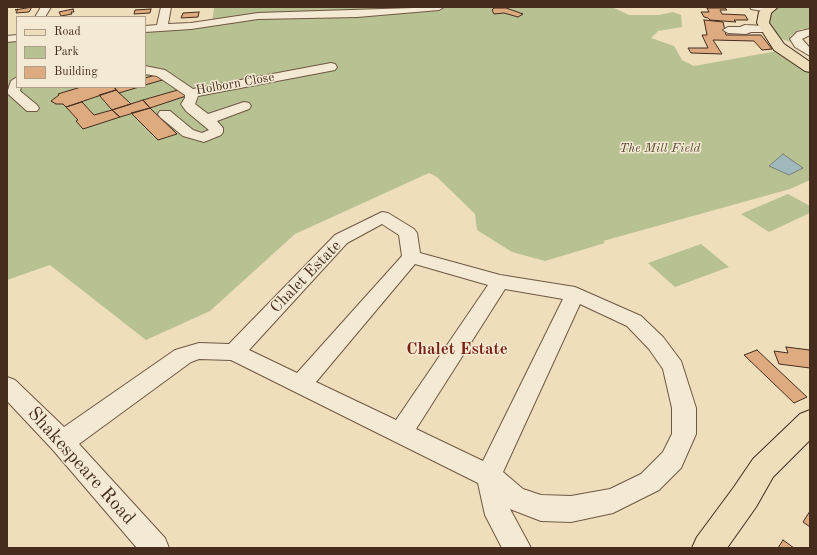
<!DOCTYPE html>
<html>
<head>
<meta charset="utf-8">
<style>
	body { margin:0 }
	#map { position:relative; width:817px; height:555px; overflow:hidden; background:#eedebb; font-family:"Old Standard TT",serif }
	canvas { display:block }
	.frame { position:absolute; inset:0; border:8px solid #452c1d; pointer-events:none }
	.legend { position:absolute; left:16px; top:16px; width:130px; height:72px; box-sizing:border-box; background:#f4ead3; border:1px solid #ae9e8a; margin:0; padding:5px 7px; list-style:none; font-size:12px; color:#452c1d }
	.legend li { display:flex; align-items:center; gap:8px; height:20px }
	.legend b { width:20px; border:1px solid #ae9e8a }
</style>
</head>
<body>
<div id="map">
<canvas width="817" height="555"></canvas>
<div class="frame"></div>
<ul class="legend">
<li><b style="height:5px;background:#eedebb"></b>Road</li>
<li><b style="height:11px;background:#b7c191"></b>Park</li>
<li><b style="height:11px;background:#deaa80"></b>Building</li>
</ul>
</div>
<script>
const context = document.querySelector('canvas').getContext('2d');
context.lineJoin = 'round';
function paint(path, color) { context.fillStyle = color; context.fill(path, 'evenodd'); }
const shape = rows => new Path2D(rows.map(r => 'M' + r).join(''));
function stroke(path, color, width, dash) { context.strokeStyle = color; context.lineWidth = width; context.lineCap = dash ? 'butt' : 'round'; context.setLineDash(dash || []); context.stroke(path); }
function label(font, color, halo, rows, align = 'center') {
  context.font = font + ' "Old Standard TT",serif'; context.lineWidth = 3; context.setLineDash([]); context.textBaseline = 'middle'; context.strokeStyle = halo; context.fillStyle = color; for (const [text, x, y, turn = 0] of rows) {
    context.save(); context.translate(x, y); context.rotate((+turn || 0) * Math.PI / 180); context.textAlign = isNaN(turn) ? turn : align; if (halo) context.strokeText(text, 0, 0); context.fillText(text, 0, 0); context.restore();
  }
}
const green = shape([
	[214,7,612,7,629,15,659,15,673,12,681,15,682,27,658,31,651,38,674,46,682,60,694,66,783,50,810,66,810,180,790,189,603,241,605,243,545,261,512,252,477,230,475,214,437,177,429,173,295,234,210,311,146,340,50,265,7,280,7,39,17,38,17,87,145,87,145,29,212,23],
	[778,7,810,7,810,29,801,29,790,36,791,42,778,38,769,23,770,12],
	[788,194,810,206,810,213,769,232,741,214],
	[701,244,729,267,675,287,648,263]
]);
const water = shape([
	[783,154,803,168,789,175,769,166,783,154]
]);
const building = shape([
	[32,7,29,12,16,13,18,9,15,10,32,7],
	[494,8,506,8,523,14,518,17,504,13,494,14,492,10,494,8],
	[707,8,725,8,727,10,720,10,722,14,745,15,748,20,734,20,736,22,710,20,708,18,704,17,701,12,709,12,707,8],
	[73,9,74,12,71,12,72,14,61,16,59,12,73,9],
	[151,9,150,13,134,14,135,10,151,9],
	[199,12,198,17,181,18,183,13,199,12],
	[704,20,723,22,726,35,761,35,772,49,762,50,754,41,713,40,722,54,691,53,688,48,708,48,702,35,707,35,704,20],
	[159,74,166,79,145,85,145,78,159,74],
	[81,87,114,87,116,90,66,107,63,104,56,104,51,101,59,95,58,94,81,87],
	[114,87,139,87,119,93,114,87],
	[181,89,189,95,150,108,143,100,181,89],
	[116,90,131,104,112,110,99,95,116,90],
	[143,100,150,108,120,117,112,110,143,100],
	[82,102,94,115,112,110,120,117,83,129,76,121,78,120,66,107,82,102],
	[150,108,177,134,158,140,131,113,150,108],
	[786,347,810,350,810,368,779,364,774,351,788,353,786,347],
	[757,350,807,397,794,403,744,355,757,350],
	[810,511,810,527,803,522,810,511],
	[783,540,794,548,778,548,783,540]
]);
const minor = shape([
	[41,7,51,7,45,17,35,17,41,7],
	[161,7,171,7,168,24,191,23,258,13,444,7,439,10,357,17,258,19,191,29,145,32,145,26,157,25,161,7],
	[750,7,772,7,773,9,768,12,751,9,750,7],
	[745,25,766,26,771,29,766,32,751,32,746,34,728,33,723,30,728,27,740,27,745,25],
	[810,29,810,35,802,39,810,48,810,56,795,47,790,39,797,32,810,29],
	[17,35,17,41,7,42,7,36,17,35],
	[331,63,335,64,337,67,335,70,198,96,195,104,208,114,244,102,249,103,251,106,249,109,217,121,223,128,223,132,221,135,204,142,183,136,160,117,158,114,160,111,170,111,193,130,202,133,209,130,186,111,181,104,185,98,185,95,157,76,145,74,145,66,165,70,193,89,331,63],
	[17,77,17,87,21,87,20,91,37,105,39,108,37,111,27,111,7,93,11,81,17,77],
	[382,212,388,213,414,229,417,233,420,253,500,275,575,287,641,316,663,337,681,361,696,408,696,434,681,468,659,490,613,513,571,522,541,521,510,509,531,548,502,548,485,515,478,483,231,360,199,359,191,362,79,444,165,538,169,548,137,548,53,450,7,401,7,377,15,380,64,427,175,350,199,343,229,344,335,235,382,212],
	[382,224,399,235,402,256,297,373,249,350,347,243,382,224],
	[415,264,488,285,396,420,316,382,415,264],
	[505,289,563,299,483,461,416,429,505,289],
	[580,304,627,326,649,349,663,369,672,408,672,434,663,452,641,474,610,489,571,496,541,495,523,489,503,472,580,304]
]);
const major = shape([
	[764,7,778,7,771,13,769,23,784,44,810,62,810,72,805,71,774,50,757,23,759,12,764,7],
	[810,410,810,440,773,477,756,507,727,548,692,548,697,537,734,487,753,459,800,414,810,410]
]);
const farStreetnames = [
	["Holborn Close",235,84,-10]
];
const farParknames = [
	["The Mill Field",660,149]
];
const streetNames = [
	["Chalet Estate",306,277,-46]
];
const neighbourhoodNames = [
	["Chalet Estate",457,350]
];
const nearStreetnames = [
	["Shakespeare Road",81,466,48]
];
paint(green, '#b7c191');
paint(water, '#a0b9bc');
stroke(water, '#7c817c', 1);
paint(building, '#deaa80');
stroke(building, '#452c1d', 1);
stroke(minor, '#6f5844', 2);
stroke(major, '#452c1d', 2);
paint(minor, '#f4ead3');
paint(major, '#eedebb');
label('13px', '#452c1d', '#f4ead3', farStreetnames);
label('italic 13px', '#5c4a34', '#f4ead3', farParknames);
label('16px', '#452c1d', '#f4ead3', streetNames);
label('bold 17px', '#7a1f14', '#f4ead3', neighbourhoodNames);
label('19px', '#452c1d', '#f4ead3', nearStreetnames);
</script>
</body>
</html>
